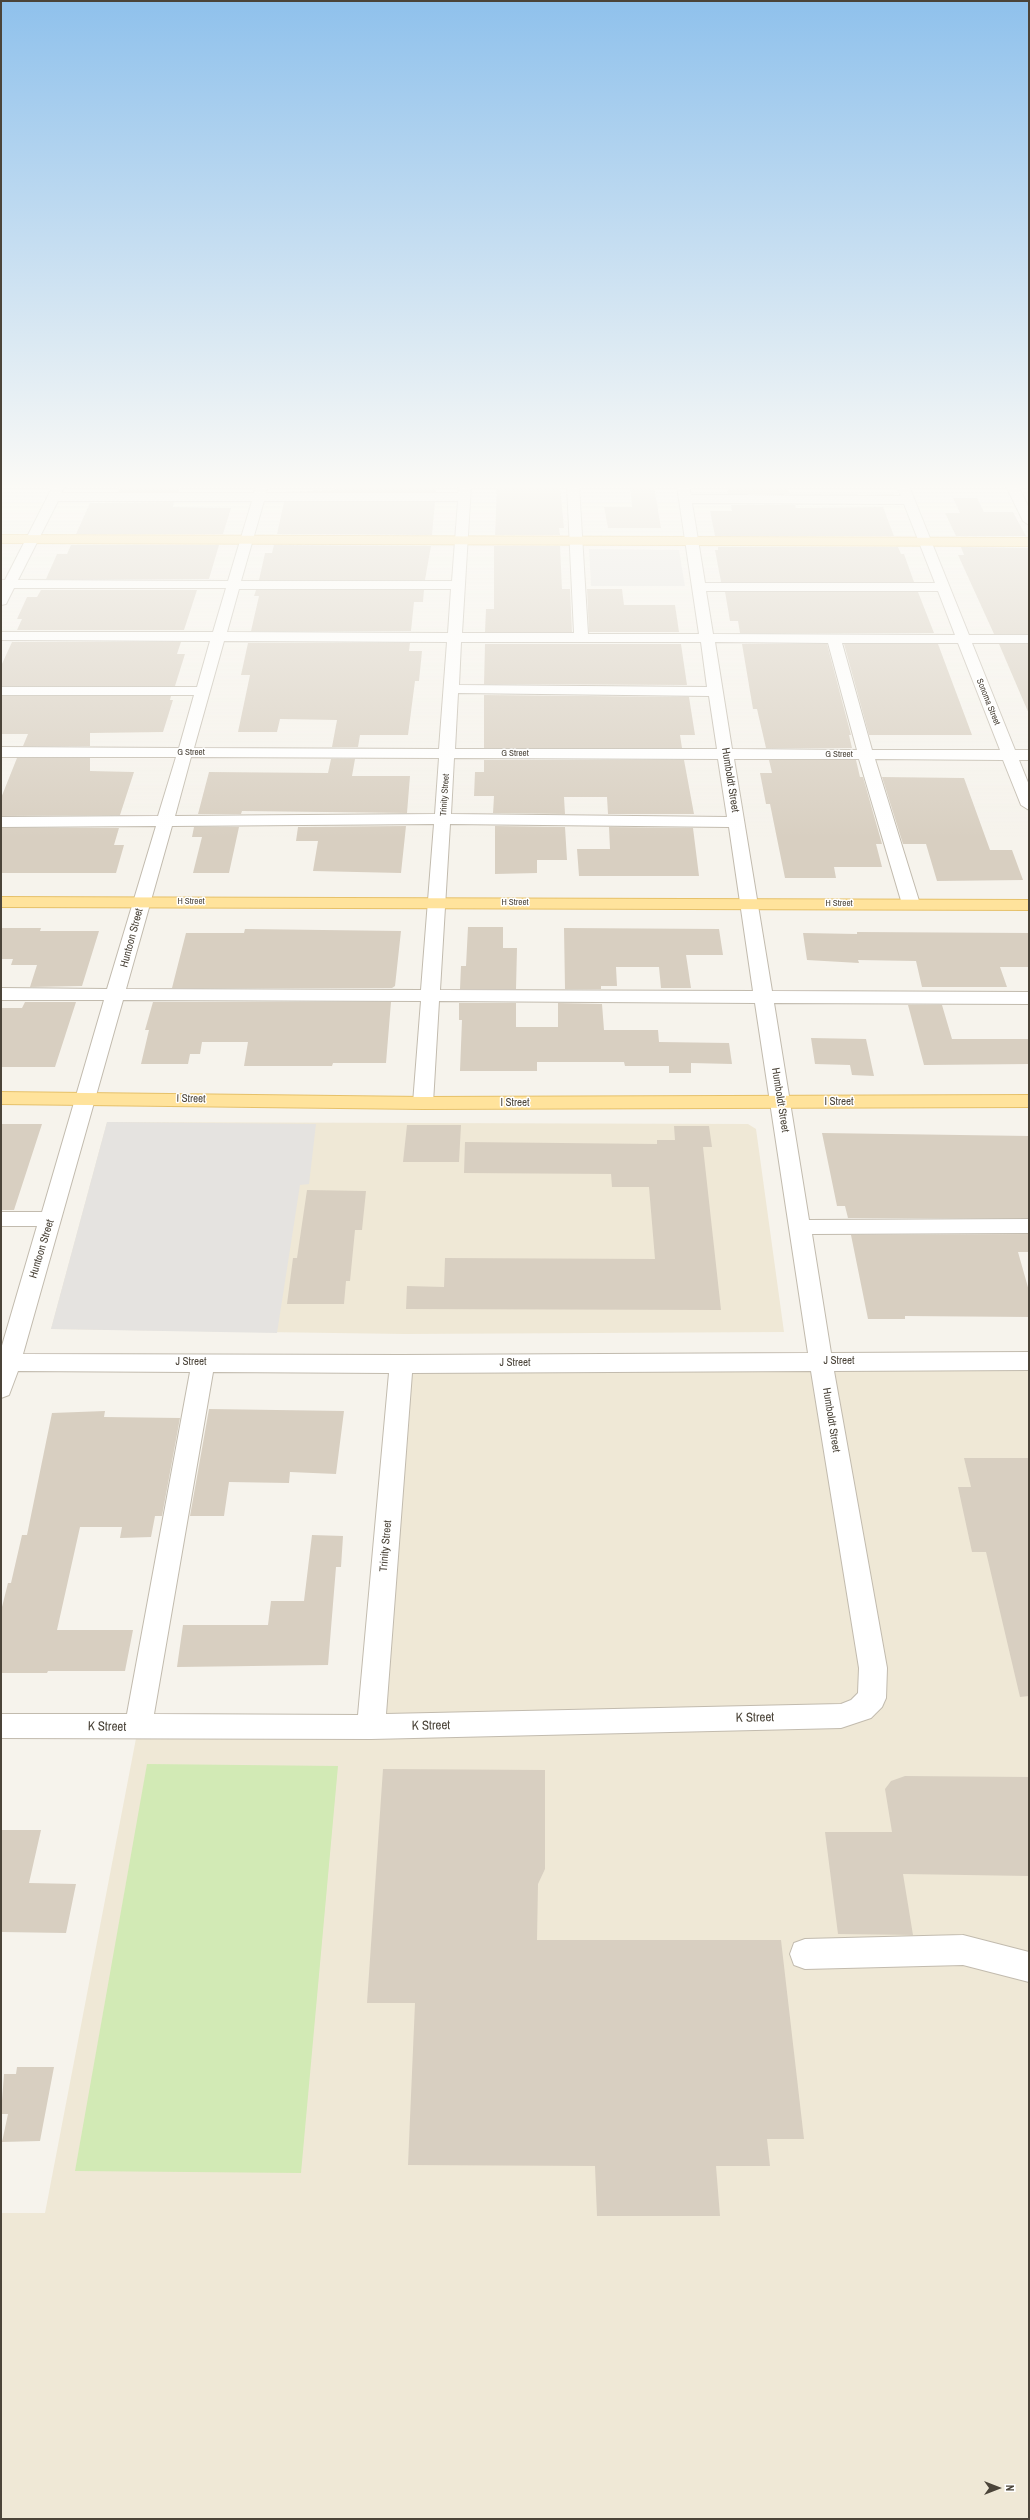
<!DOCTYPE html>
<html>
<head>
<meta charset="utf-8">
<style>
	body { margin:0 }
	#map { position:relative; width:1030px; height:2520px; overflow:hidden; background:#f6f3ec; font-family:"Archivo Narrow",sans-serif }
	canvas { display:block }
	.frame { position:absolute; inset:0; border:2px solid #4b4439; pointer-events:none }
	.north { position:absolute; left:978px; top:2468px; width:40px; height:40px; -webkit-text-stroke:3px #fff; paint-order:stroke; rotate:90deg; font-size:11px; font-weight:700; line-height:16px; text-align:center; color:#4b4439 }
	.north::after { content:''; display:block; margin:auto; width:14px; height:18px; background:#4b4439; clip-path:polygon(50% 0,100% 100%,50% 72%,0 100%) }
</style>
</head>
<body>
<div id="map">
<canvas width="1030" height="2520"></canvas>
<div class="frame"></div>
<div class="north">N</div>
</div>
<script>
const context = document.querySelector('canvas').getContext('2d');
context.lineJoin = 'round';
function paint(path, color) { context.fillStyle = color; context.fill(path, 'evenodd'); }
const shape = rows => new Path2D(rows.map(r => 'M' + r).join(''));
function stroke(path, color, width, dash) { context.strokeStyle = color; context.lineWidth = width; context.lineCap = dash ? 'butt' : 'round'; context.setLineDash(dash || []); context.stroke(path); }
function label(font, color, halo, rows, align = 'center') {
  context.font = font + ' "Archivo Narrow",sans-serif'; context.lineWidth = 3; context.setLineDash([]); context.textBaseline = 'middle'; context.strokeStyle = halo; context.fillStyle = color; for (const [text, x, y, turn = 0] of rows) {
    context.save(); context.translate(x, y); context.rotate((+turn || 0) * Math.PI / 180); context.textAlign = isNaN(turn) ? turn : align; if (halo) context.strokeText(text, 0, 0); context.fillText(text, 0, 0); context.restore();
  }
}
const education = shape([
	[107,1122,748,1124,756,1129,784,1332,405,1334,51,1329],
	[1029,1361,1029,2519,1,2519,1,2213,45,2213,138,1728,371,1727,401,1364]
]);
const green = shape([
	[147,1764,338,1766,301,2173,75,2171]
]);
const parking = shape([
	[589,549,679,550,685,586,591,586],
	[107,1122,316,1124,309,1184,300,1185,277,1333,51,1329]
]);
const building = shape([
	[436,486,436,492,286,492,335,490,336,487],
	[497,486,560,486,564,528,559,528,560,535,495,535],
	[630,486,654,486,661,528,608,528,604,507,632,507],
	[727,486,787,486,790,494,728,494],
	[120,487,180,487,178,492,118,492],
	[953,498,977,498,984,512,1013,512,1026,536,956,536,945,513,960,513],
	[174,502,173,507,231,508,223,534,76,534,90,503],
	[284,502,435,502,432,535,277,534],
	[731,505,795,505,796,508,883,507,894,536,715,536,710,511,732,511],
	[71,545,219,545,209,579,46,579,57,554,67,554],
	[274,545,431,546,425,580,259,580,265,553,272,553],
	[494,546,560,546,562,589,570,589,572,632,485,632,486,609,494,609],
	[718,547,898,547,901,554,904,554,914,582,721,582,715,550,718,550],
	[961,547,1029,548,1029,634,994,634,958,555,964,555],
	[587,589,622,589,624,605,675,605,679,632,589,632],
	[41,590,197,590,184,630,17,630,22,619,17,619,27,597,37,597],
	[256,590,424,590,423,602,414,602,411,631,251,631,259,596,254,596],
	[725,592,918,592,934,633,740,633,738,621,730,621],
	[12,642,181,642,177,654,185,654,175,686,1,686,1,666],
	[248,643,410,643,409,651,422,651,419,681,415,681,408,735,360,735,358,747,332,747,337,720,280,719,277,732,238,732,250,675,241,675],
	[485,644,681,644,687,685,484,684],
	[742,644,827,644,851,735,849,735,852,748,766,748,757,709,753,709],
	[844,644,938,644,972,735,869,735],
	[999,644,1029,644,1029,714],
	[484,695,689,697,695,735,680,735,682,748,484,748],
	[1,696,171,696,170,700,173,700,163,732,90,733,90,746,23,746,28,734,1,734],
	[17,758,90,758,90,771,134,772,120,815,1,816,1,798],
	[331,759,355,759,352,776,410,776,407,813,242,811,241,814,198,814,209,772,328,773],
	[484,760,684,760,694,814,608,814,607,797,564,797,565,814,493,813,494,796,474,796,475,772,484,772],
	[769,760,856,760,860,777,863,777,882,844,876,844,882,867,834,867,836,878,785,878,770,804,766,804,760,773,772,773],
	[882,777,964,778,990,850,1012,850,1023,880,937,881,926,844,903,844],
	[406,826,401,873,313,871,318,841,296,841,298,827],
	[495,826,565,827,567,860,537,860,537,873,495,874],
	[194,827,239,827,229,873,193,873,202,837,192,837],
	[609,827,693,828,699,876,579,876,577,849,610,849],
	[1,828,119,828,114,845,124,845,116,873,1,873],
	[468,927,503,927,503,948,517,948,516,989,460,989,461,966,466,966],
	[1,928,41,928,40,931,99,931,82,986,30,987,37,965,11,965,13,959,1,959],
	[564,928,719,929,723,955,686,955,691,988,661,988,659,967,616,967,617,986,601,986,601,989,565,989],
	[245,929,401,931,395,986,392,988,172,988,186,933,244,933],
	[857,932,1029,933,1029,967,1000,967,1007,987,922,987,916,961,858,960,859,963,807,960,803,933,857,934],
	[25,1002,76,1002,55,1067,1,1067,1,1008,22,1008],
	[153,1002,391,1002,386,1063,333,1063,332,1066,244,1066,248,1042,202,1042,200,1054,190,1054,188,1064,141,1064,149,1030,145,1030],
	[459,1003,516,1003,516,1027,558,1027,558,1003,602,1004,604,1030,658,1030,659,1042,729,1043,732,1064,691,1063,691,1073,669,1073,669,1066,625,1066,624,1062,537,1062,537,1071,460,1071,462,1020,459,1020],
	[908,1005,942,1005,952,1039,1029,1039,1029,1064,924,1065],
	[811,1038,866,1039,874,1076,852,1075,850,1065,815,1064],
	[1,1124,42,1124,14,1210,1,1210],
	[407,1125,461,1125,459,1162,403,1162],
	[674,1126,709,1126,712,1147,703,1147,721,1310,406,1309,407,1286,444,1287,445,1258,655,1259,649,1187,612,1187,611,1174,464,1173,465,1142,657,1144,657,1140,675,1140],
	[822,1133,1029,1136,1029,1218,848,1218,845,1206,837,1206],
	[307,1190,366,1191,362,1230,355,1230,350,1281,346,1281,344,1304,287,1304,293,1258,297,1258],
	[1029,1234,1029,1252,1018,1252,1029,1291,1029,1317,905,1316,905,1319,868,1319,851,1235],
	[209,1409,344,1411,336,1474,290,1472,289,1483,229,1482,224,1516,190,1516],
	[105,1411,104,1417,180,1418,162,1516,155,1516,151,1537,120,1538,122,1527,80,1527,57,1630,133,1630,125,1671,48,1671,47,1673,1,1673,1,1611,8,1583,11,1583,22,1535,27,1535,52,1413],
	[964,1458,1029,1458,1029,1696,1020,1697,986,1552,972,1552,958,1487,971,1487],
	[312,1535,343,1536,341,1567,336,1567,328,1665,177,1667,183,1625,268,1625,271,1601,304,1601],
	[383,1769,545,1770,545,1869,538,1884,537,1940,781,1940,804,2139,767,2139,770,2166,716,2166,720,2216,597,2216,595,2166,408,2165,415,2003,367,2003],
	[905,1776,1029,1777,1029,1876,903,1874,913,1935,838,1934,825,1832,892,1832,885,1789,891,1781],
	[1,1830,41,1830,29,1883,76,1884,66,1933,1,1932],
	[17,2067,54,2067,40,2141,2,2142,8,2114,1,2114,4,2074,16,2074]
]);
const minor = shape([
	[53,486,65,486,61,493,254,493,256,486,268,486,266,493,458,493,459,486,471,486,462,633,574,633,567,486,579,486,588,634,699,634,677,486,689,486,691,495,901,496,897,486,909,486,969,635,1029,635,1029,643,972,643,1015,750,1029,750,1029,760,1019,760,1029,785,1029,810,1021,805,1003,760,875,759,920,904,917,908,911,909,905,908,902,904,859,759,734,759,772,991,1029,992,1029,1004,774,1003,809,1220,1029,1219,1029,1233,812,1234,831,1353,1029,1352,1029,1370,834,1371,887,1668,886,1698,882,1707,871,1718,841,1728,371,1739,1,1738,1,1714,127,1714,190,1372,18,1371,9,1395,1,1398,1,1349,37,1226,1,1226,1,1212,42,1212,104,1000,1,1000,1,988,107,989,156,826,1,827,1,817,158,816,176,757,1,757,1,747,179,748,194,695,1,695,1,687,197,687,210,641,1,640,1,632,213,632,226,588,14,588,6,604,1,605,1,580,5,580,53,486],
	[58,501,252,501,228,581,18,580,58,501],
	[264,501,458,501,452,581,241,581,264,501],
	[692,503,904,504,935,583,705,583,692,503],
	[239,589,451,589,448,633,227,632,239,589],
	[706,591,938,591,955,635,713,634,706,591],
	[224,641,447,642,439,749,194,748,224,641],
	[461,642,701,642,707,687,459,685,461,642],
	[715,642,828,643,857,750,732,749,715,642],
	[842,643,958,643,1000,750,872,750,842,643],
	[458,693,709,696,717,749,455,749,458,693],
	[191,757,439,758,435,814,175,816,191,757],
	[454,758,718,759,727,817,451,814,454,758],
	[434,824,421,990,126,989,172,826,434,824],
	[450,824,729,827,753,991,440,990,450,824],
	[123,1000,421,1001,413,1103,416,1107,423,1109,430,1107,433,1103,439,1001,755,1003,808,1353,401,1355,23,1354,123,1000],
	[811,1371,859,1668,858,1693,851,1700,841,1704,386,1714,412,1373,811,1371],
	[213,1372,389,1373,358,1715,154,1714,213,1372],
	[1006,486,1018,486,1029,508,1029,525,1023,521,1006,486],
	[963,1935,1029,1952,1029,1982,963,1965,805,1969,794,1965,790,1954,794,1943,805,1939,963,1935]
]);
const major = shape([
	[1,535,1029,538,1029,546,1,543,1,535],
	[1,897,1029,900,1029,910,1,907,1,897],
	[1,1092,423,1097,1029,1095,1029,1107,423,1109,1,1104,1,1092]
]);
const farStreetnames = [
	["Sonoma Street",988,702,68],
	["G Street",191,753],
	["G Street",515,754],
	["G Street",839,755],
	["Trinity Street",445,795,-86],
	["H Street",191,902],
	["H Street",515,903],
	["H Street",839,904]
];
const streetNames = [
	["Humboldt Street",730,780,81],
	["Huntoon Street",132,938,-75],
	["I Street",191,1099,1],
	["Humboldt Street",780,1100,81],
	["I Street",839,1102],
	["I Street",515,1103],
	["Huntoon Street",42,1249,-73],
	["J Street",839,1361],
	["J Street",191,1362],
	["J Street",515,1363],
	["Humboldt Street",831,1420,81],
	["Trinity Street",386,1546,-85]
];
const nearStreetnames = [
	["K Street",755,1718,-1],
	["K Street",431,1726,-1],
	["K Street",107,1727,1]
];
paint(education, '#efe8d6');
paint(green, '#d2eab5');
paint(parking, '#e5e3e0');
paint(building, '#d8cfc1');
stroke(minor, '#c2bbae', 2);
stroke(major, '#e6c16a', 2);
paint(minor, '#fff');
paint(major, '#ffe39c');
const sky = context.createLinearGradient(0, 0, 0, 839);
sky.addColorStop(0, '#8fc1ec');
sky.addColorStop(0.58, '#fbfaf6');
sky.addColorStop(1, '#fbfaf600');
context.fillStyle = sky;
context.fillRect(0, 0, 1030, 839);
label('9px', '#4b4439', '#fff', farStreetnames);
label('11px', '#4b4439', '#fff', streetNames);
label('13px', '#4b4439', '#fff', nearStreetnames);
</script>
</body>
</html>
